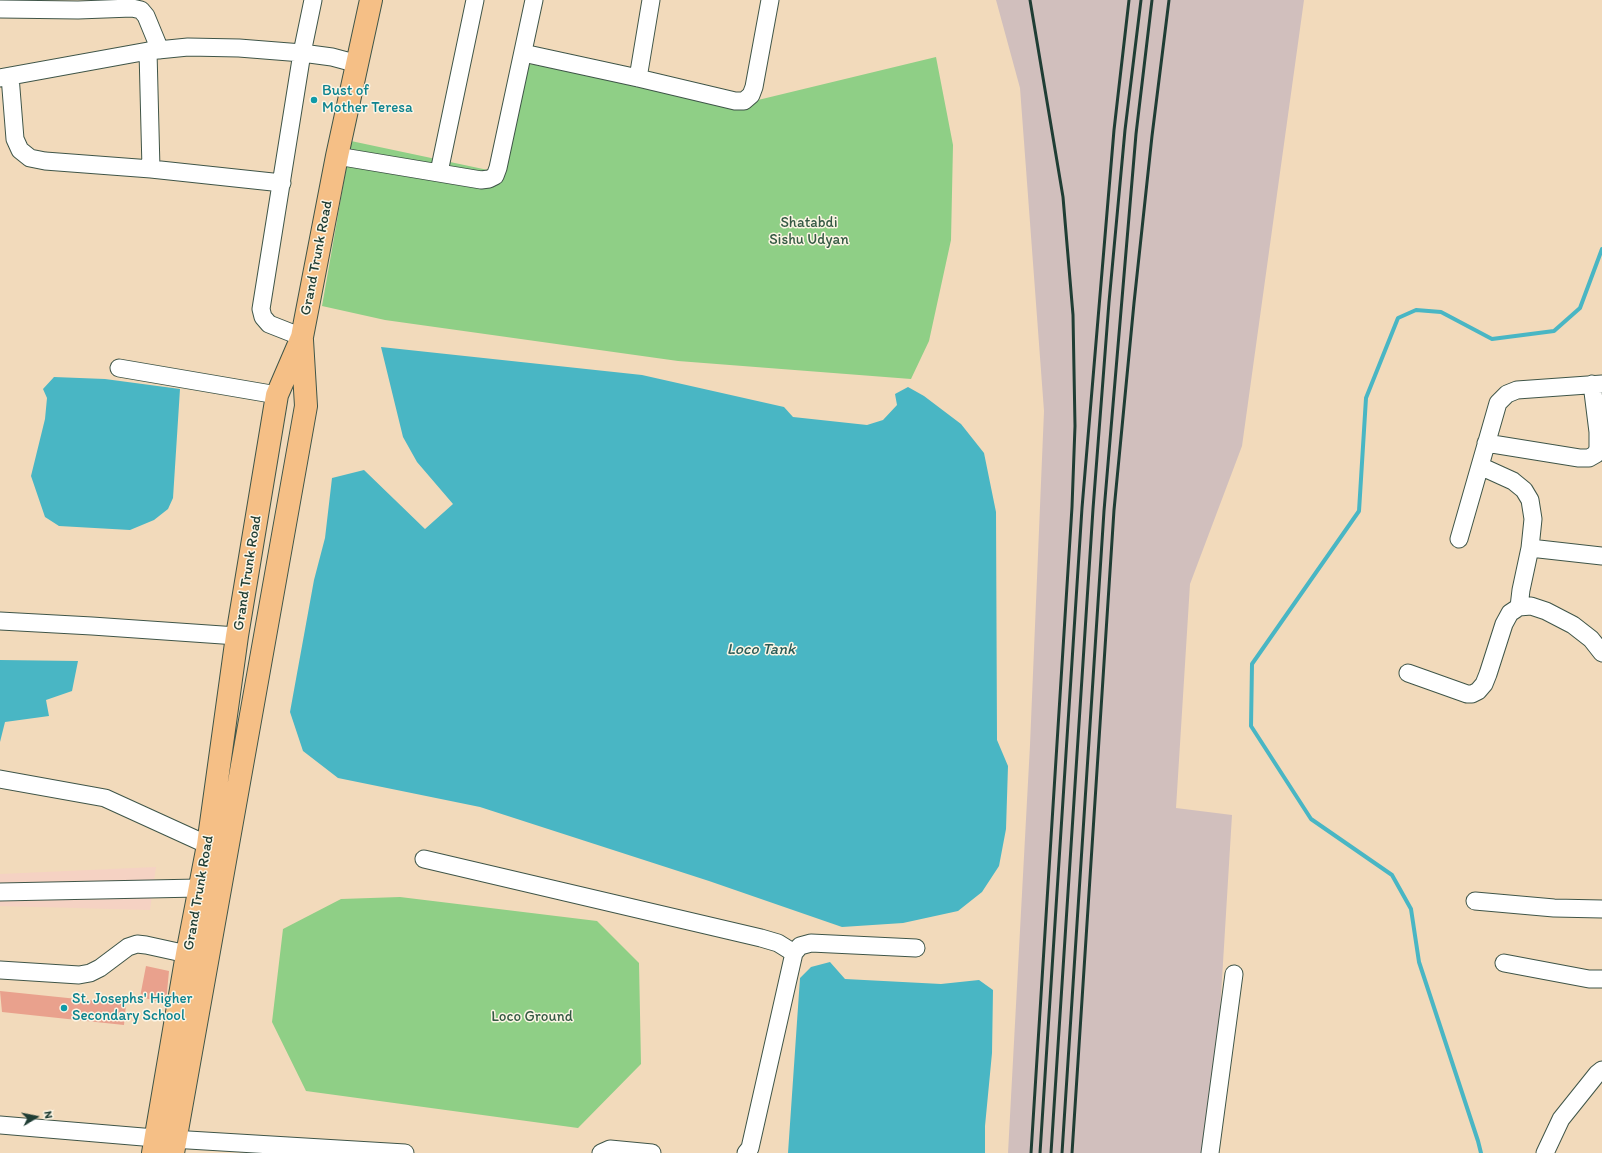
<!DOCTYPE html>
<html>
<head>
<meta charset="utf-8">
<style>
	body { margin:0 }
	#map { position:relative; width:1602px; height:1153px; overflow:hidden; background:#f2dabb; font-family:Itim,sans-serif }
	canvas { display:block }
	.north { position:absolute; left:16px; top:1097px; width:40px; height:40px; -webkit-text-stroke:3px #fcf5e5; paint-order:stroke; rotate:80deg; font-size:11px; font-weight:700; line-height:16px; text-align:center; color:#1f3d34 }
	.north::after { content:''; display:block; margin:auto; width:14px; height:18px; background:#1f3d34; clip-path:polygon(50% 0,100% 100%,50% 72%,0 100%) }
</style>
</head>
<body>
<div id="map">
<canvas width="1602" height="1153"></canvas>
<div class="north">N</div>
</div>
<script>
const context = document.querySelector('canvas').getContext('2d');
context.lineJoin = 'round';
function paint(path, color) { context.fillStyle = color; context.fill(path, 'evenodd'); }
const shape = rows => new Path2D(rows.map(r => 'M' + r).join(''));
function stroke(path, color, width, dash) { context.strokeStyle = color; context.lineWidth = width; context.lineCap = dash ? 'butt' : 'round'; context.setLineDash(dash || []); context.stroke(path); }
function label(font, color, halo, rows, align = 'center') {
  context.font = font + ' Itim,sans-serif'; context.lineWidth = 3; context.setLineDash([]); context.textBaseline = 'middle'; context.strokeStyle = halo; context.fillStyle = color; for (const [text, x, y, turn = 0] of rows) {
    context.save(); context.translate(x, y); context.rotate((+turn || 0) * Math.PI / 180); context.textAlign = isNaN(turn) ? turn : align; if (halo) context.strokeText(text, 0, 0); context.fillText(text, 0, 0); context.restore();
  }
}
const built = shape([
	[156,867,150,910,0,906,0,874]
]);
const industrial = shape([
	[996,0,1304,0,1242,446,1190,584,1176,808,1232,815,1215,1094,1207,1153,1008,1153,1030,745,1044,411,1020,88]
]);
const green = shape([
	[936,57,953,145,951,240,929,341,911,379,678,361,385,320,322,306,351,141,502,173,523,63,758,100],
	[400,897,597,921,639,963,641,1064,578,1128,306,1091,272,1022,283,929,341,899]
]);
const water = shape([
	[381,347,642,375,784,407,793,417,867,425,883,420,897,405,895,394,908,387,924,396,961,424,984,453,996,512,997,740,1008,766,1006,829,999,866,982,892,958,911,903,923,842,927,709,881,480,807,338,778,303,751,290,712,314,580,325,538,332,478,364,470,425,529,453,504,417,462,403,437],
	[54,377,105,379,180,389,173,498,168,509,154,520,130,530,59,526,45,517,31,476,45,419,47,398,43,389],
	[0,660,78,661,72,691,46,700,49,716,5,722,0,742],
	[830,962,845,979,941,984,979,980,993,990,992,1053,985,1126,985,1153,788,1153,800,978,811,967]
]);
const stream = shape([
	[1481,1153,1478,1141,1419,962,1411,909,1392,875,1311,819,1251,726,1252,664,1359,511,1366,398,1398,318,1416,310,1441,312,1492,339,1554,331,1580,308,1602,249]
]);
const building = shape([
	[146,966,169,971,166,1003,140,997],
	[0,991,126,1004,124,1025,2,1012]
]);
const minor = shape([
	[0,9,78,10,132,8,141,10,146,16,160,50],
	[148,51,151,169],
	[523,53,638,78,735,101,744,101,751,95,754,87,770,0],
	[10,76,15,139,20,150,30,158,45,161,151,169,282,183],
	[0,78,148,51,188,47,239,48,302,53,332,57,358,64],
	[638,78,651,0],
	[337,156,481,180,489,179,495,176,498,168,534,0],
	[439,172,475,0],
	[302,337,269,324,263,317,261,309,302,53,313,0],
	[119,368,277,395],
	[1486,443,1579,458,1589,458,1596,454,1598,448,1598,432,1592,384],
	[1480,466,1513,481,1524,490,1530,500,1533,519,1530,548,1521,590,1519,607],
	[1459,539,1498,403,1507,394,1517,390,1602,384],
	[1530,548,1602,556],
	[0,621,92,626,237,636],
	[1408,673,1467,694,1472,694,1478,691,1484,684,1488,674,1504,624,1510,613,1519,607,1531,606,1546,611,1573,625,1591,639,1602,653],
	[0,779,105,798,208,845],
	[424,859,761,938,778,943,794,953],
	[0,892,199,888],
	[1475,901,1554,908,1602,909],
	[1504,963,1589,979,1602,979],
	[0,970,79,975,90,973,100,968,128,947,137,944,146,945,187,954],
	[0,1125,155,1138,405,1153],
	[601,1153,610,1149,652,1153],
	[746,1153,750,1148,794,953,800,946,811,943,916,948],
	[1210,1153,1234,974],
	[1545,1153,1561,1119,1597,1074,1602,1070]
]);
const major = shape([
	[153,1153,187,954,208,845,237,636,277,395,302,337,337,156,371,0],
	[173,1153,306,406,302,340]
]);
const rail = shape([
	[1030,0,1063,197,1073,315,1075,426,1072,507,1031,1153],
	[1040,1153,1082,508,1114,130,1129,0],
	[1051,1153,1093,509,1109,302,1125,130,1141,0],
	[1062,1153,1104,511,1136,134,1152,0],
	[1072,1153,1114,510,1134,303,1152,136,1169,0]
]);
const markers = [
	[314,100,4,"#0f9aa8"],
	[64,1008,4,"#0f9aa8"]
];
const cultureNames = [
	["Bust of",322,91],
	["Mother Teresa",322,108],
	["St. Josephs' Higher",72,999],
	["Secondary School",72,1016]
];
const parkNames = [
	["Shatabdi",809,223],
	["Sishu Udyan",809,240],
	["Loco Ground",532,1017]
];
const streetNames = [
	["Grand Trunk Road",317,258,-79],
	["Grand Trunk Road",248,573,-81],
	["Grand Trunk Road",199,893,-80]
];
const waterNames = [
	["Loco Tank",761,650]
];
paint(built, '#f5d2c3');
paint(industrial, '#d1bfbd');
paint(green, '#8fcf86');
paint(water, '#49b6c4');
stroke(stream, '#49b6c4', 4);
paint(building, '#e9a18d');
stroke(minor, '#3f5548', 19);
stroke(major, '#3f5548', 24);
stroke(minor, '#fff', 17);
stroke(major, '#f5bf86', 22);
stroke(rail, '#1f3d34', 3);
for (const [x, y, r, color] of markers) { const dot = new Path2D(); dot.arc(x, y, r, 0, 2 * Math.PI); context.fillStyle = color; context.fill(dot); stroke(dot, '#fcf5e5', 1.5); }
label('15px', '#0d838f', '#fcf5e5', cultureNames, 'left');
label('15px', '#355a44', '#fcf5e5', parkNames);
label('15px', '#1f3d34', '#fcf5e5', streetNames);
label('italic 16px', '#2a5b58', '#fcf5e5', waterNames);
</script>
</body>
</html>
